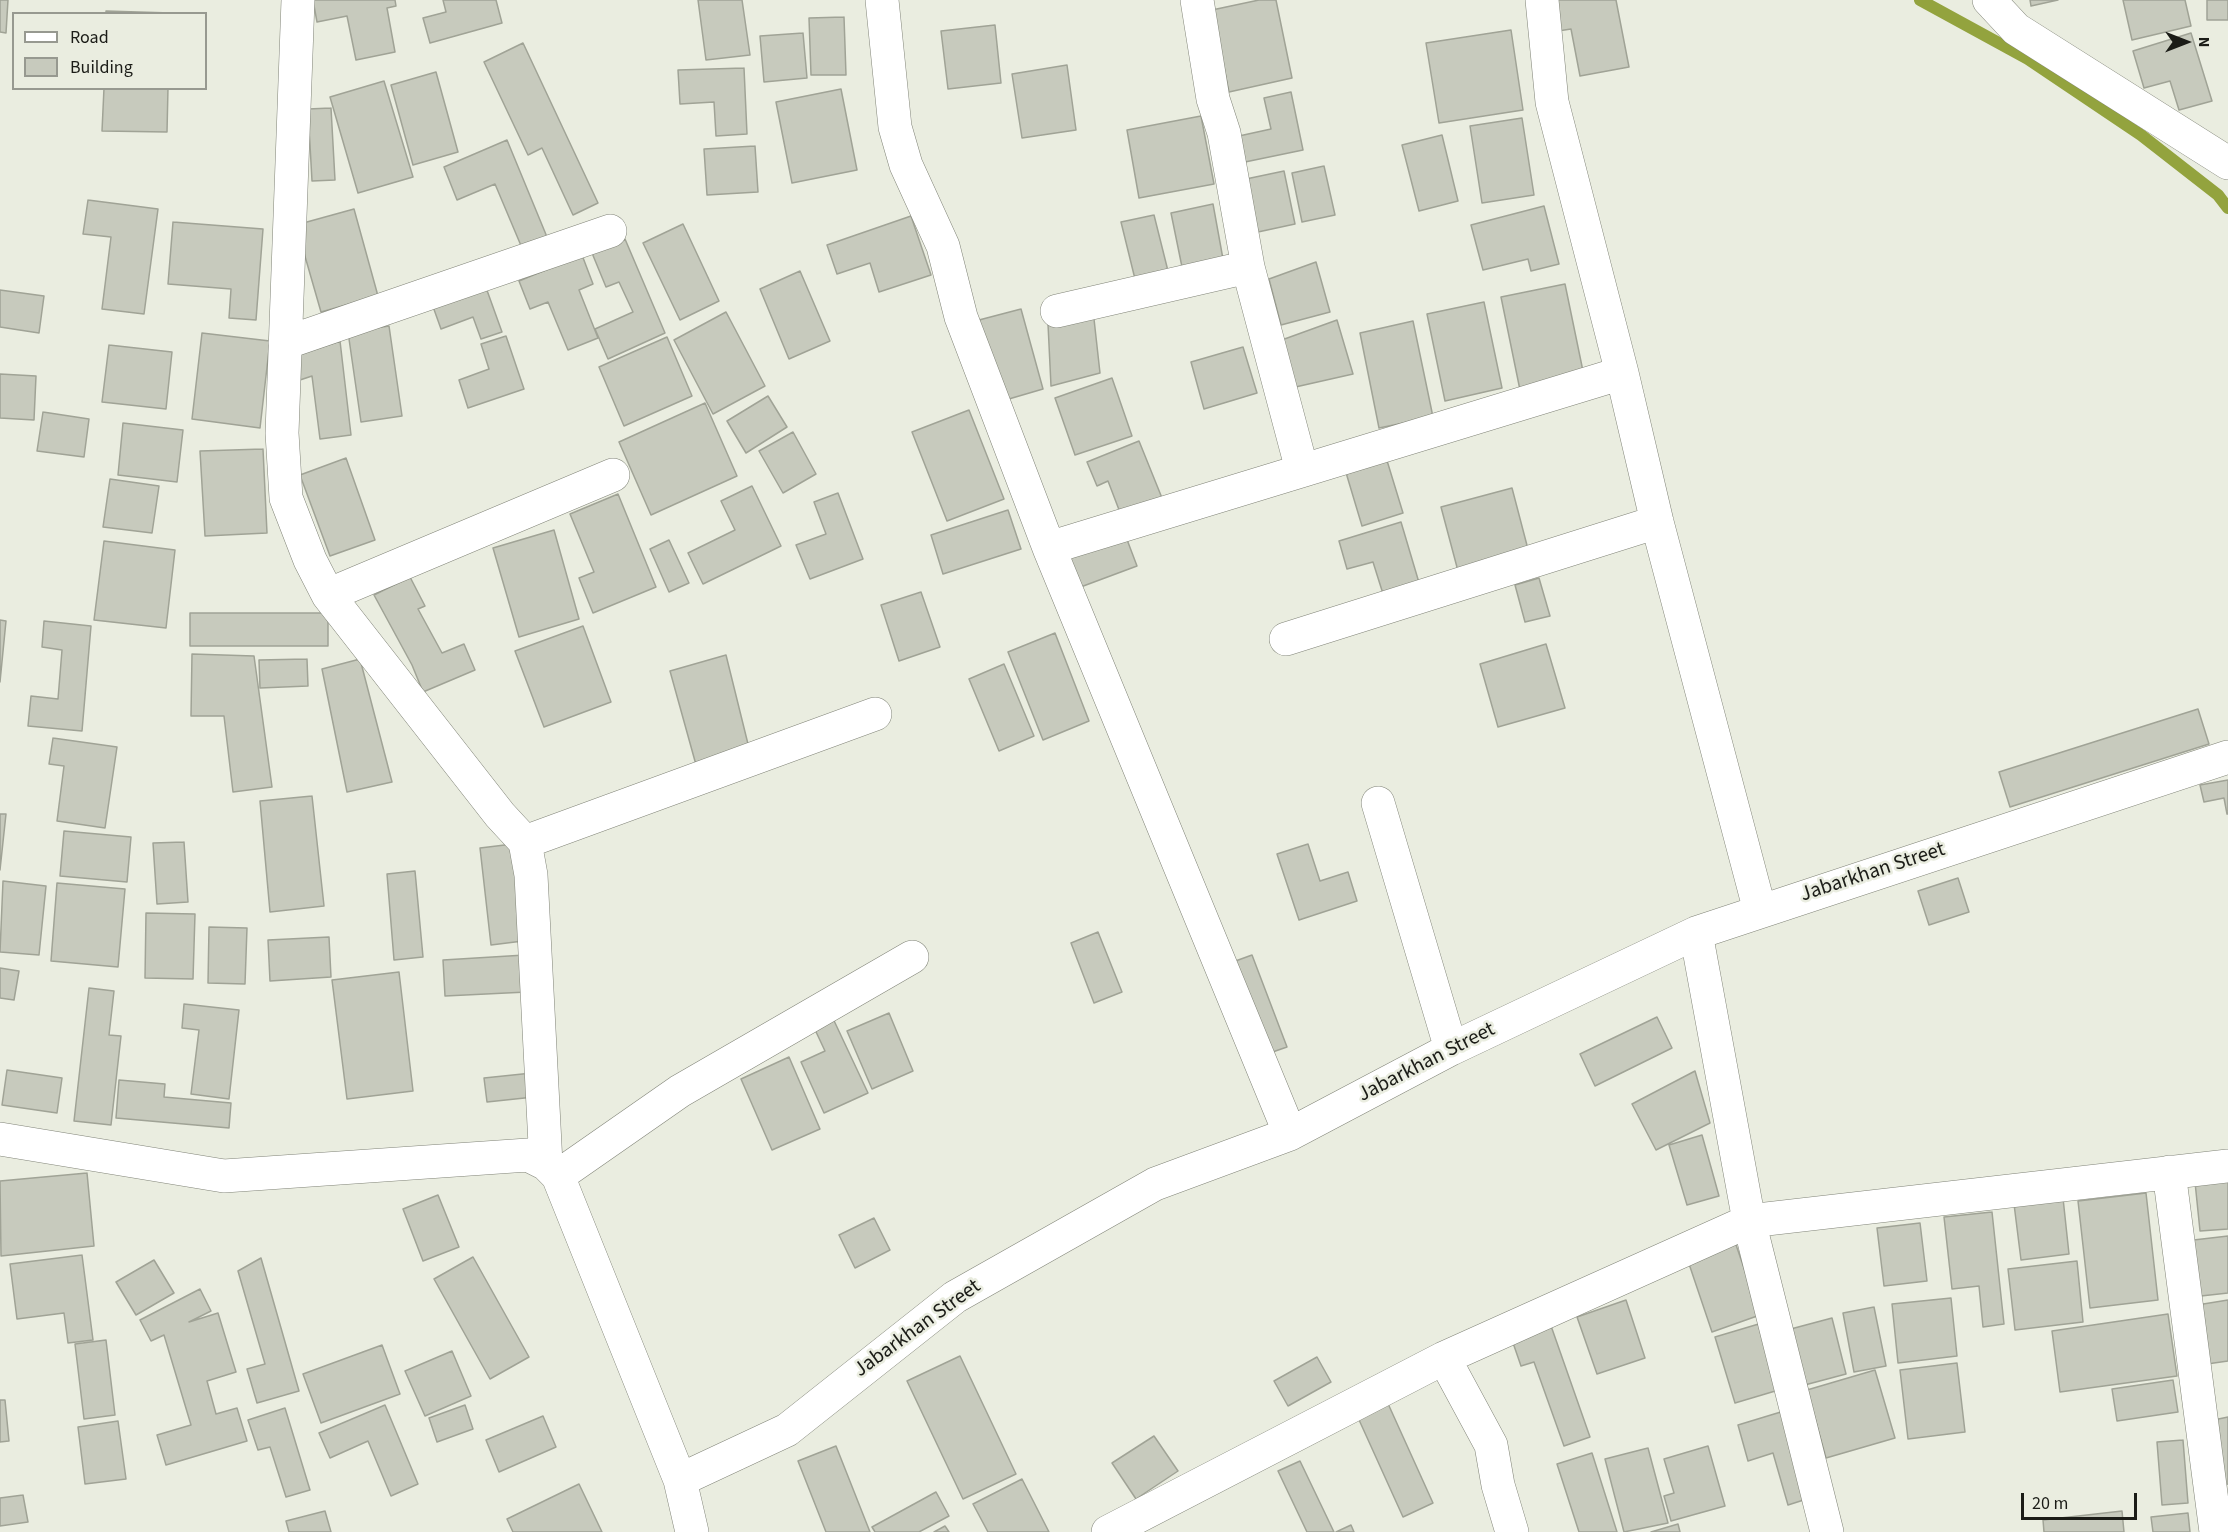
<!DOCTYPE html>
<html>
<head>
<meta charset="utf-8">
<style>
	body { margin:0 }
	#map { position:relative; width:2228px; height:1532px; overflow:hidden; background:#eaede0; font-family:"Source Sans 3",sans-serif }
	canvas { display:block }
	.legend { position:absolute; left:12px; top:12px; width:195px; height:78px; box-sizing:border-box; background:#eaede0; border:2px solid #979990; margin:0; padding:8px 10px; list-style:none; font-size:18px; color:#1b1c17 }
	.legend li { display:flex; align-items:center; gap:12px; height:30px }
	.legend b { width:30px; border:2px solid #979990 }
	.north { position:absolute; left:2156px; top:12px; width:60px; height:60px; -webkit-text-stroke:4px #eaede0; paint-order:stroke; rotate:90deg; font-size:16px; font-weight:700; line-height:24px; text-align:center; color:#1b1c17 }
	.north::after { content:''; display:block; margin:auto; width:21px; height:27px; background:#1b1c17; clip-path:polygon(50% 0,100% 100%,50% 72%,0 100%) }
	.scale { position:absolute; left:2021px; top:1493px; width:116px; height:27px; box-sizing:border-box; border:3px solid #1b1c17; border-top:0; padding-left:8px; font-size:18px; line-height:21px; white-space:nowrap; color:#1b1c17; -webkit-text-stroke:4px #eaede0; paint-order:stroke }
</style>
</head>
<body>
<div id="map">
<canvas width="2228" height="1532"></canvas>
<ul class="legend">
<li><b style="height:8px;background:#fff"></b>Road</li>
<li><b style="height:16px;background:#c7cabd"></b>Building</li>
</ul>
<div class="north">N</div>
<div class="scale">20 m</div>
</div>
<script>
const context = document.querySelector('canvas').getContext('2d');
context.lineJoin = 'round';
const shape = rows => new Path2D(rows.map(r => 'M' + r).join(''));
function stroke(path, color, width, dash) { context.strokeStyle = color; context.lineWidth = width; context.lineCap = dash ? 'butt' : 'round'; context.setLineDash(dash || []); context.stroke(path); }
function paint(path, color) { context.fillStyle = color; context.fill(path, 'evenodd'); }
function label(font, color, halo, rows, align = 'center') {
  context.font = font + ' "Source Sans 3",sans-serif'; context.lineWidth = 5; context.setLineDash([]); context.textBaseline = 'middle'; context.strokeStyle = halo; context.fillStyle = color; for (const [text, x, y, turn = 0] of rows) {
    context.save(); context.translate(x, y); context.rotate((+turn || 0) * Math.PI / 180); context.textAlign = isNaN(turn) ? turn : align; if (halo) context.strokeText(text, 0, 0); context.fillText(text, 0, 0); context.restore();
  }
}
const stream = shape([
	[1920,0,2028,59,2141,135,2218,195,2228,208]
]);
const building = shape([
	[0,0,8,0,6,33,0,32,0,0],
	[313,0,395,0,396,6,387,8,395,52,356,60,347,16,317,22,313,0],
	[443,0,496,0,502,23,430,43,423,18,446,12,443,0],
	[698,0,742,0,750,55,706,60,698,0],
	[1259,0,1276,0,1292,78,1229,92,1212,10,1259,0],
	[1552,0,1616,0,1629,67,1580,76,1571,29,1558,31,1552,0],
	[2030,0,2058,0,2031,6,2030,0],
	[2123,0,2185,0,2191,26,2132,40,2123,0],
	[2207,0,2228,0,2228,20,2207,20,2207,0],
	[106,11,171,13,106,14,106,11],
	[844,17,846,75,811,75,809,18,844,17],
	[995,25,1001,83,948,89,941,31,995,25],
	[1511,30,1523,110,1439,123,1426,43,1511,30],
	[803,33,807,78,764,82,760,36,803,33],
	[2191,33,2212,101,2179,110,2170,81,2144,88,2133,51,2191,33],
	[523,43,598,203,573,215,542,148,528,155,484,62,523,43],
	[1067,65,1076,130,1022,138,1012,74,1067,65],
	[744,68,747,134,716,136,714,102,680,104,678,70,744,68],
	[436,72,458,152,413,165,391,85,436,72],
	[384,81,413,177,358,193,330,97,384,81],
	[104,88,168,88,167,132,102,131,104,88],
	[841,89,857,170,792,183,776,102,841,89],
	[1291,92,1303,150,1245,162,1239,136,1271,129,1264,98,1291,92],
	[331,108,335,180,312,181,308,109,331,108],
	[1201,116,1214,184,1139,198,1127,130,1201,116],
	[1522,118,1534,195,1482,203,1470,126,1522,118],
	[1442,135,1458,201,1419,211,1402,145,1442,135],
	[507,140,547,237,522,248,495,184,457,200,444,167,507,140],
	[755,146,758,192,707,195,704,149,755,146],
	[1324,166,1335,215,1302,222,1292,173,1324,166],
	[1284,171,1295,224,1258,232,1246,179,1284,171],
	[88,200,158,209,144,314,102,309,111,237,83,234,88,200],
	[1213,204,1223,259,1182,267,1171,213,1213,204],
	[1544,206,1559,264,1531,271,1528,259,1483,270,1471,225,1544,206],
	[354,209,378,296,321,312,296,225,354,209],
	[1154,215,1168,271,1135,279,1121,222,1154,215],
	[911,216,931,275,879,292,870,263,837,274,827,245,911,216],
	[173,222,263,229,256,320,229,318,231,289,168,284,173,222],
	[683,224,719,301,680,320,643,243,683,224],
	[625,239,665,333,608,359,595,329,633,312,619,282,606,287,592,253,625,239],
	[582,255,593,284,579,290,598,338,568,350,548,302,530,309,519,281,582,255],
	[1316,262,1330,312,1281,325,1269,279,1316,262],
	[800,271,830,341,789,359,760,289,800,271],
	[484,282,502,332,481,339,473,317,441,329,431,301,484,282],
	[1565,284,1584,376,1520,390,1501,297,1565,284],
	[0,290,44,296,39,333,0,327,0,290],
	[1484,302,1502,388,1445,401,1427,314,1484,302],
	[1021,309,1043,389,1002,401,979,320,1021,309],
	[726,312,765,386,713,414,674,340,726,312],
	[1094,319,1100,373,1051,386,1048,324,1094,319],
	[1337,320,1353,374,1291,388,1279,341,1337,320],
	[1413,321,1433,417,1379,428,1360,333,1413,321],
	[389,326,402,416,361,422,348,332,389,326],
	[202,333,270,341,260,428,192,419,202,333],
	[506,336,524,389,468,408,459,380,489,369,481,344,506,336],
	[667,337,692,396,624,426,599,367,667,337],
	[340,341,351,435,320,439,312,376,291,383,289,358,340,341],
	[109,345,172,352,166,409,102,402,109,345],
	[1243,347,1257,393,1204,409,1191,362,1243,347],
	[0,374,36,376,34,420,0,418,0,374],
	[1112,378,1132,436,1075,455,1055,398,1112,378],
	[768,396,787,427,746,453,727,421,768,396],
	[705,403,737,476,651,515,619,442,705,403],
	[969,410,1004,499,947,521,912,432,969,410],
	[43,412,89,419,84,457,37,451,43,412],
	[123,423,183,430,177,482,118,475,123,423],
	[793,432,816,474,783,493,759,451,793,432],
	[1139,441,1162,498,1121,515,1108,481,1097,486,1087,462,1139,441],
	[263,449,267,533,205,536,200,451,263,449],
	[1385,454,1403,513,1362,526,1344,466,1385,454],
	[346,458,375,540,330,556,300,475,346,458],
	[110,479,159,486,152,533,103,527,110,479],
	[752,486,781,546,703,584,688,553,735,530,721,501,752,486],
	[1512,488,1529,553,1458,571,1441,507,1512,488],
	[838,493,863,559,810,579,796,545,826,534,814,502,838,493],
	[618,494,656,587,593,613,579,578,594,572,570,514,618,494],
	[1008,510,1021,549,943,574,931,535,1008,510],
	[1401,522,1420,586,1384,597,1373,562,1347,569,1339,541,1401,522],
	[1123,529,1137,566,1078,588,1064,552,1123,529],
	[554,530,579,619,519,637,493,548,554,530],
	[669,540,689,583,669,592,650,549,669,540],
	[104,541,175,550,166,628,94,620,104,541],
	[410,577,425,606,418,609,442,653,464,644,475,670,423,692,412,665,374,595,410,577],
	[1539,578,1550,616,1525,622,1515,585,1539,578],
	[921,592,940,647,899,661,881,605,921,592],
	[190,613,328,613,328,646,190,646,190,613],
	[0,620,6,621,0,682,0,620],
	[44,621,91,626,82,731,28,726,31,696,58,699,62,650,42,647,44,621],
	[583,626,611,702,544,727,515,651,583,626],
	[1055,633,1089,721,1043,740,1008,652,1055,633],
	[1546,644,1565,708,1498,727,1480,664,1546,644],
	[192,654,254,656,272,787,233,792,224,716,191,716,192,654],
	[726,655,748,744,698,772,670,671,726,655],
	[307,659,308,686,260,688,259,660,307,659],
	[360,659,392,782,347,792,322,669,360,659],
	[1004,664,1034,736,999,751,969,679,1004,664],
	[2198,709,2209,744,2010,807,1999,772,2198,709],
	[53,738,117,747,105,828,57,821,64,766,49,764,53,738],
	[2228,780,2228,814,2227,814,2224,798,2204,802,2200,785,2228,780],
	[312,796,324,906,270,912,260,801,312,796],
	[0,814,6,814,0,870,0,814],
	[64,831,131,837,127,882,60,876,64,831],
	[184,842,188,902,157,904,153,843,184,842],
	[513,844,523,941,491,945,480,848,513,844],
	[1308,844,1320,881,1348,872,1357,901,1299,920,1277,854,1308,844],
	[415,871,423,957,394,960,387,874,415,871],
	[1958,878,1969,912,1929,925,1918,891,1958,878],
	[3,881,46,886,39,955,0,952,3,881],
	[57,883,125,889,118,967,51,961,57,883],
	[146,913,195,914,193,979,145,978,146,913],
	[209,927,247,928,245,984,208,983,209,927],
	[1098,932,1122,992,1094,1003,1071,943,1098,932],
	[329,937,331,977,270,981,268,940,329,937],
	[525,955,527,992,445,996,443,960,525,955],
	[1252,955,1287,1047,1264,1055,1230,963,1252,955],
	[0,968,19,971,14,1000,0,998,0,968],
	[399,972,413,1091,347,1099,332,980,399,972],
	[89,988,114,991,109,1035,121,1036,111,1125,74,1121,89,988],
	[184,1004,239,1010,229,1099,191,1094,199,1030,182,1028,184,1004],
	[829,1010,868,1093,824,1113,801,1062,825,1051,810,1019,829,1010],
	[889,1013,913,1071,872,1089,847,1031,889,1013],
	[1657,1017,1672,1048,1595,1086,1580,1054,1657,1017],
	[789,1057,820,1129,772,1150,741,1079,789,1057],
	[7,1070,62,1078,57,1113,2,1105,7,1070],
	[1695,1071,1710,1123,1656,1150,1632,1104,1695,1071],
	[532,1073,534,1097,487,1102,484,1078,532,1073],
	[119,1080,165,1084,164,1097,231,1103,229,1128,116,1118,119,1080],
	[1702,1135,1719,1196,1687,1205,1669,1145,1702,1135],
	[87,1173,94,1246,1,1256,0,1181,87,1173],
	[2228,1179,2228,1229,2200,1231,2195,1182,2228,1179],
	[2146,1193,2158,1300,2090,1308,2078,1201,2146,1193],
	[438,1195,459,1247,423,1261,403,1209,438,1195],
	[2063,1198,2069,1254,2021,1260,2014,1204,2063,1198],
	[1992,1212,2004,1324,1983,1327,1979,1286,1952,1289,1944,1217,1992,1212],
	[874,1218,890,1250,855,1268,839,1235,874,1218],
	[1920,1223,1927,1281,1884,1286,1877,1228,1920,1223],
	[1733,1236,1760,1315,1712,1332,1685,1252,1733,1236],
	[2228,1236,2228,1293,2192,1297,2185,1241,2228,1236],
	[82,1255,93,1340,68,1343,64,1313,17,1319,10,1264,82,1255],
	[473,1257,529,1357,490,1379,434,1279,473,1257],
	[261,1258,299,1391,257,1403,247,1369,265,1364,238,1271,261,1258],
	[154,1260,174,1293,136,1315,116,1282,154,1260],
	[2077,1261,2083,1322,2015,1330,2008,1269,2077,1261],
	[200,1289,211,1311,189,1322,218,1313,236,1372,207,1381,216,1414,237,1408,247,1441,166,1465,157,1435,191,1425,164,1335,151,1341,140,1320,200,1289],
	[1951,1298,1957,1356,1898,1363,1892,1304,1951,1298],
	[1626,1300,1645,1358,1597,1374,1577,1317,1626,1300],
	[2228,1300,2228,1361,2200,1365,2191,1306,2228,1300],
	[1874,1307,1886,1366,1854,1372,1843,1313,1874,1307],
	[2168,1314,2177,1376,2060,1392,2052,1331,2168,1314],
	[1832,1318,1846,1374,1801,1386,1787,1330,1832,1318],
	[1550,1323,1590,1437,1564,1446,1534,1362,1521,1366,1511,1337,1550,1323],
	[1762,1323,1782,1389,1735,1403,1715,1337,1762,1323],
	[106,1340,115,1415,84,1419,75,1344,106,1340],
	[382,1345,400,1394,321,1423,303,1374,382,1345],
	[452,1351,471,1396,425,1416,405,1371,452,1351],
	[960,1356,1016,1474,963,1499,907,1381,960,1356],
	[1317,1357,1331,1382,1288,1406,1274,1381,1317,1357],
	[1957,1363,1965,1432,1908,1439,1900,1370,1957,1363],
	[1875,1370,1895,1438,1826,1458,1807,1390,1875,1370],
	[2173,1380,2178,1412,2117,1421,2112,1389,2173,1380],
	[1385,1397,1433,1503,1403,1517,1355,1411,1385,1397],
	[0,1400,5,1400,9,1441,0,1442,0,1400],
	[385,1405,418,1484,391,1496,368,1441,330,1458,319,1433,385,1405],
	[465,1405,473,1429,437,1442,429,1418,465,1405],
	[285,1408,310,1490,286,1497,270,1447,258,1450,248,1420,285,1408],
	[1784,1411,1810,1498,1788,1505,1773,1453,1748,1461,1738,1425,1784,1411],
	[543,1416,556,1447,499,1472,486,1440,543,1416],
	[2228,1417,2228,1484,2220,1486,2209,1421,2228,1417],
	[118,1421,126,1479,85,1484,78,1427,118,1421],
	[1154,1436,1178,1471,1136,1499,1112,1463,1154,1436],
	[2183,1440,2188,1503,2162,1505,2157,1442,2183,1440],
	[836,1446,870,1532,826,1532,798,1461,836,1446],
	[1708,1446,1725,1506,1671,1521,1664,1496,1674,1493,1664,1459,1708,1446],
	[1648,1448,1668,1523,1624,1532,1605,1459,1648,1448],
	[1592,1453,1617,1532,1579,1532,1557,1464,1592,1453],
	[1300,1461,1334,1532,1307,1532,1278,1471,1300,1461],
	[1022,1479,1049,1532,988,1532,973,1504,1022,1479],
	[579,1484,602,1532,513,1532,507,1519,579,1484],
	[936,1492,949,1516,919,1532,875,1532,872,1527,936,1492],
	[23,1495,28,1522,0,1526,0,1498,23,1495],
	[325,1511,331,1532,289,1532,286,1521,325,1511],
	[2122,1511,2124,1532,2044,1532,2043,1520,2122,1511],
	[2188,1513,2190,1532,2153,1532,2151,1517,2188,1513],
	[1678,1524,1680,1532,1651,1532,1678,1524],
	[1351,1525,1354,1532,1336,1532,1351,1525],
	[945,1526,949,1532,934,1532,945,1526]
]);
const street = shape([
	[298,0,282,433,286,498,310,560,328,595,500,815,525,842,531,875,546,1164],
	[882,0,895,127,906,165,943,246,961,317,1049,548,1290,1134],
	[1197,0,1213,99,1224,133,1248,267,1302,470],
	[1542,0,1552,102,1622,373,1657,522,1760,911],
	[1989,0,2016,29,2228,163],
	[1057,311,1248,267],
	[285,343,610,231],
	[1049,548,1622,373],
	[328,595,613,475],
	[1286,639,1657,522],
	[1378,803,1451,1049],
	[525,842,875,714],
	[1696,933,1749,1221,1827,1532],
	[0,1139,224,1176,528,1155,546,1164,558,1176,680,1480,692,1532],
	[2169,1172,2216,1532],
	[558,1176,680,1091,912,957],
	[1444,1358,1491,1445,1498,1485,1512,1532],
	[680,1480,787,1430,955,1297,1155,1184,1290,1134,1451,1049,1696,933,2228,757],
	[1108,1532,1444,1358,1749,1221,2228,1166]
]);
const streetNames = [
	["Jabarkhan Street",1873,873,-18],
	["Jabarkhan Street",1427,1063,-27],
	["Jabarkhan Street",918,1329,-36]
];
stroke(stream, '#93a33e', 12);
paint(building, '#c7cabd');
stroke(building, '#a0a396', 1.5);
stroke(street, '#818478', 34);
stroke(street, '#fff', 33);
label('21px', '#1b1c17', '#eaede0', streetNames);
</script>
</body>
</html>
